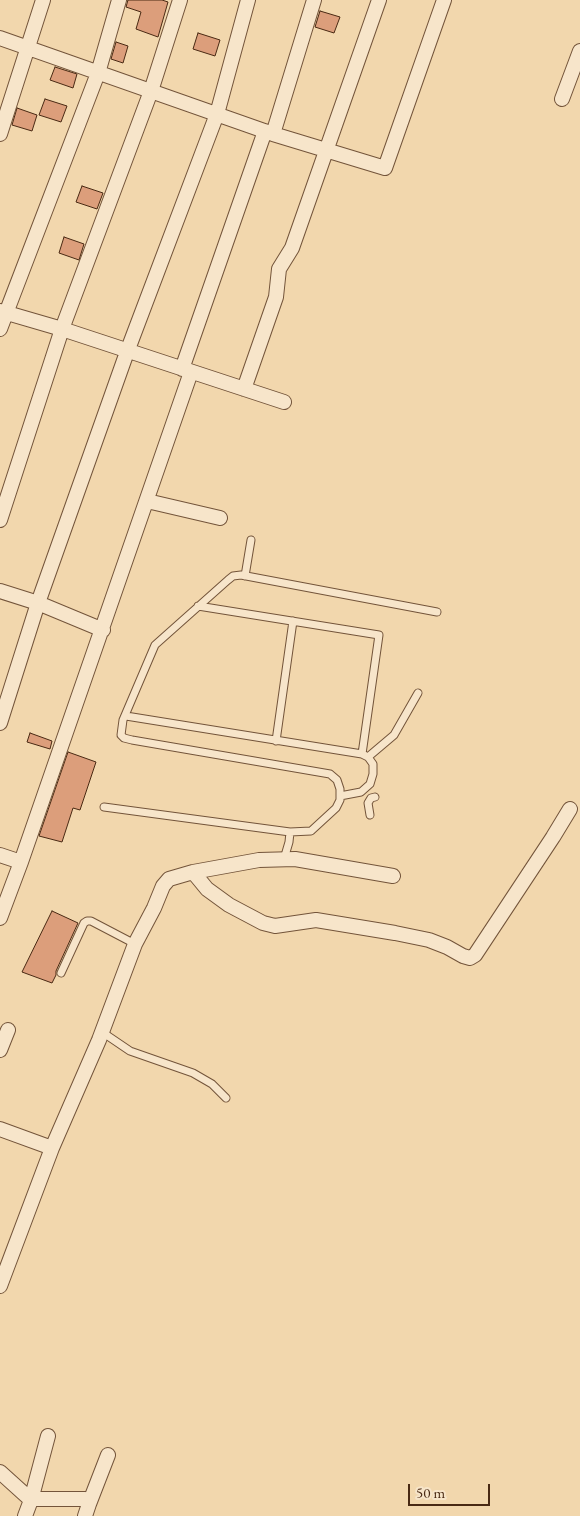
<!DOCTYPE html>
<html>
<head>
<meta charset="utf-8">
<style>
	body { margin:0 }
	#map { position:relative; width:580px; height:1516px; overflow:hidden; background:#f2d7ad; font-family:"EB Garamond",serif }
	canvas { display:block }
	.scale { position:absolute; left:408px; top:1484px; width:82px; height:22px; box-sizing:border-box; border:2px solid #492913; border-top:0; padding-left:6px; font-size:15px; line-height:18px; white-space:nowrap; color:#492913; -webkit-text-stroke:4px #f7e5ca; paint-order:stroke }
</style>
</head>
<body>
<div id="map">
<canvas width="580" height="1516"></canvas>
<div class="scale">50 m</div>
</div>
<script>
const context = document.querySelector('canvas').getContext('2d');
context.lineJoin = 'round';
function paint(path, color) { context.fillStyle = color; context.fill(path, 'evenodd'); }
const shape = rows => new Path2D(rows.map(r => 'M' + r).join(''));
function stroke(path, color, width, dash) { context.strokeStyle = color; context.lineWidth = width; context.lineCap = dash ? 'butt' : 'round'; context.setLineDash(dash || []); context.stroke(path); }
const building = shape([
	[128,0,162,0,168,2,158,37,136,29,141,12,126,7,128,0],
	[320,11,340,17,334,33,315,27,320,11],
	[198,33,220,40,215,56,193,49,198,33],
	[116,42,128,46,123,63,111,59,116,42],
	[55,67,77,74,73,88,50,80,55,67],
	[45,99,67,106,61,122,39,115,45,99],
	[17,108,37,115,32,131,12,125,17,108],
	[82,186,103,193,97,209,76,202,82,186],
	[64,237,84,244,79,260,59,253,64,237],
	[30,733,52,741,50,749,27,742,30,733],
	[68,752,96,762,80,810,73,808,62,842,39,836,68,752],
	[52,911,78,923,56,971,56,975,52,983,22,972,52,911]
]);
const service = shape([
	[245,576,251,540],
	[198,606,379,635,362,754],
	[126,716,362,754,368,757,373,764,373,774,370,784,361,792,340,796],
	[276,741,293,621],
	[368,757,394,735,418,693],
	[104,807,290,832],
	[370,815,368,803,371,798,375,797],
	[284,859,289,842,290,832,311,831,336,808,340,800,340,789,337,780,330,774,132,740,124,738,121,735,123,720,155,645,228,580,233,576,241,575,437,612],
	[61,973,84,923,87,921,91,921,135,944],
	[102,1032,130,1051,193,1073,212,1084,226,1098]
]);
const minor = shape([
	[0,38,273,134,385,168,444,0],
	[562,99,580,51],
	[0,134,43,0],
	[273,134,314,0],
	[0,311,62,329,284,402],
	[0,329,98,73,119,0],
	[182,369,265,131],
	[244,389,276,297,279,269,292,248,379,0],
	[147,501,220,518],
	[0,520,62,329,151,91,180,0],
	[0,591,38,603,103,630],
	[0,723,38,603,127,352,217,114,248,0],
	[0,855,21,862,191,372],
	[193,872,207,889,229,905,263,923,275,926,316,920,395,933,429,940,447,947,463,956,470,958,475,955,553,837,570,809],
	[0,918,21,862],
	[0,1050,8,1030],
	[0,1129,52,1148],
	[0,1286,52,1148,99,1040,135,944,154,908,163,886,169,879,193,872,259,860,295,859,393,876],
	[0,1472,31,1500,48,1436],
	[89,1504,108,1455],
	[25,1516,31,1500,33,1499,85,1499,88,1501,89,1504,85,1516]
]);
paint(building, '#dc9e7b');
stroke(building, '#492913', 1);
stroke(service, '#73543a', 9);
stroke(minor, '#73543a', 16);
stroke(service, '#f7e5ca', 7);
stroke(minor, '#f7e5ca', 14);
</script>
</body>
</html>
